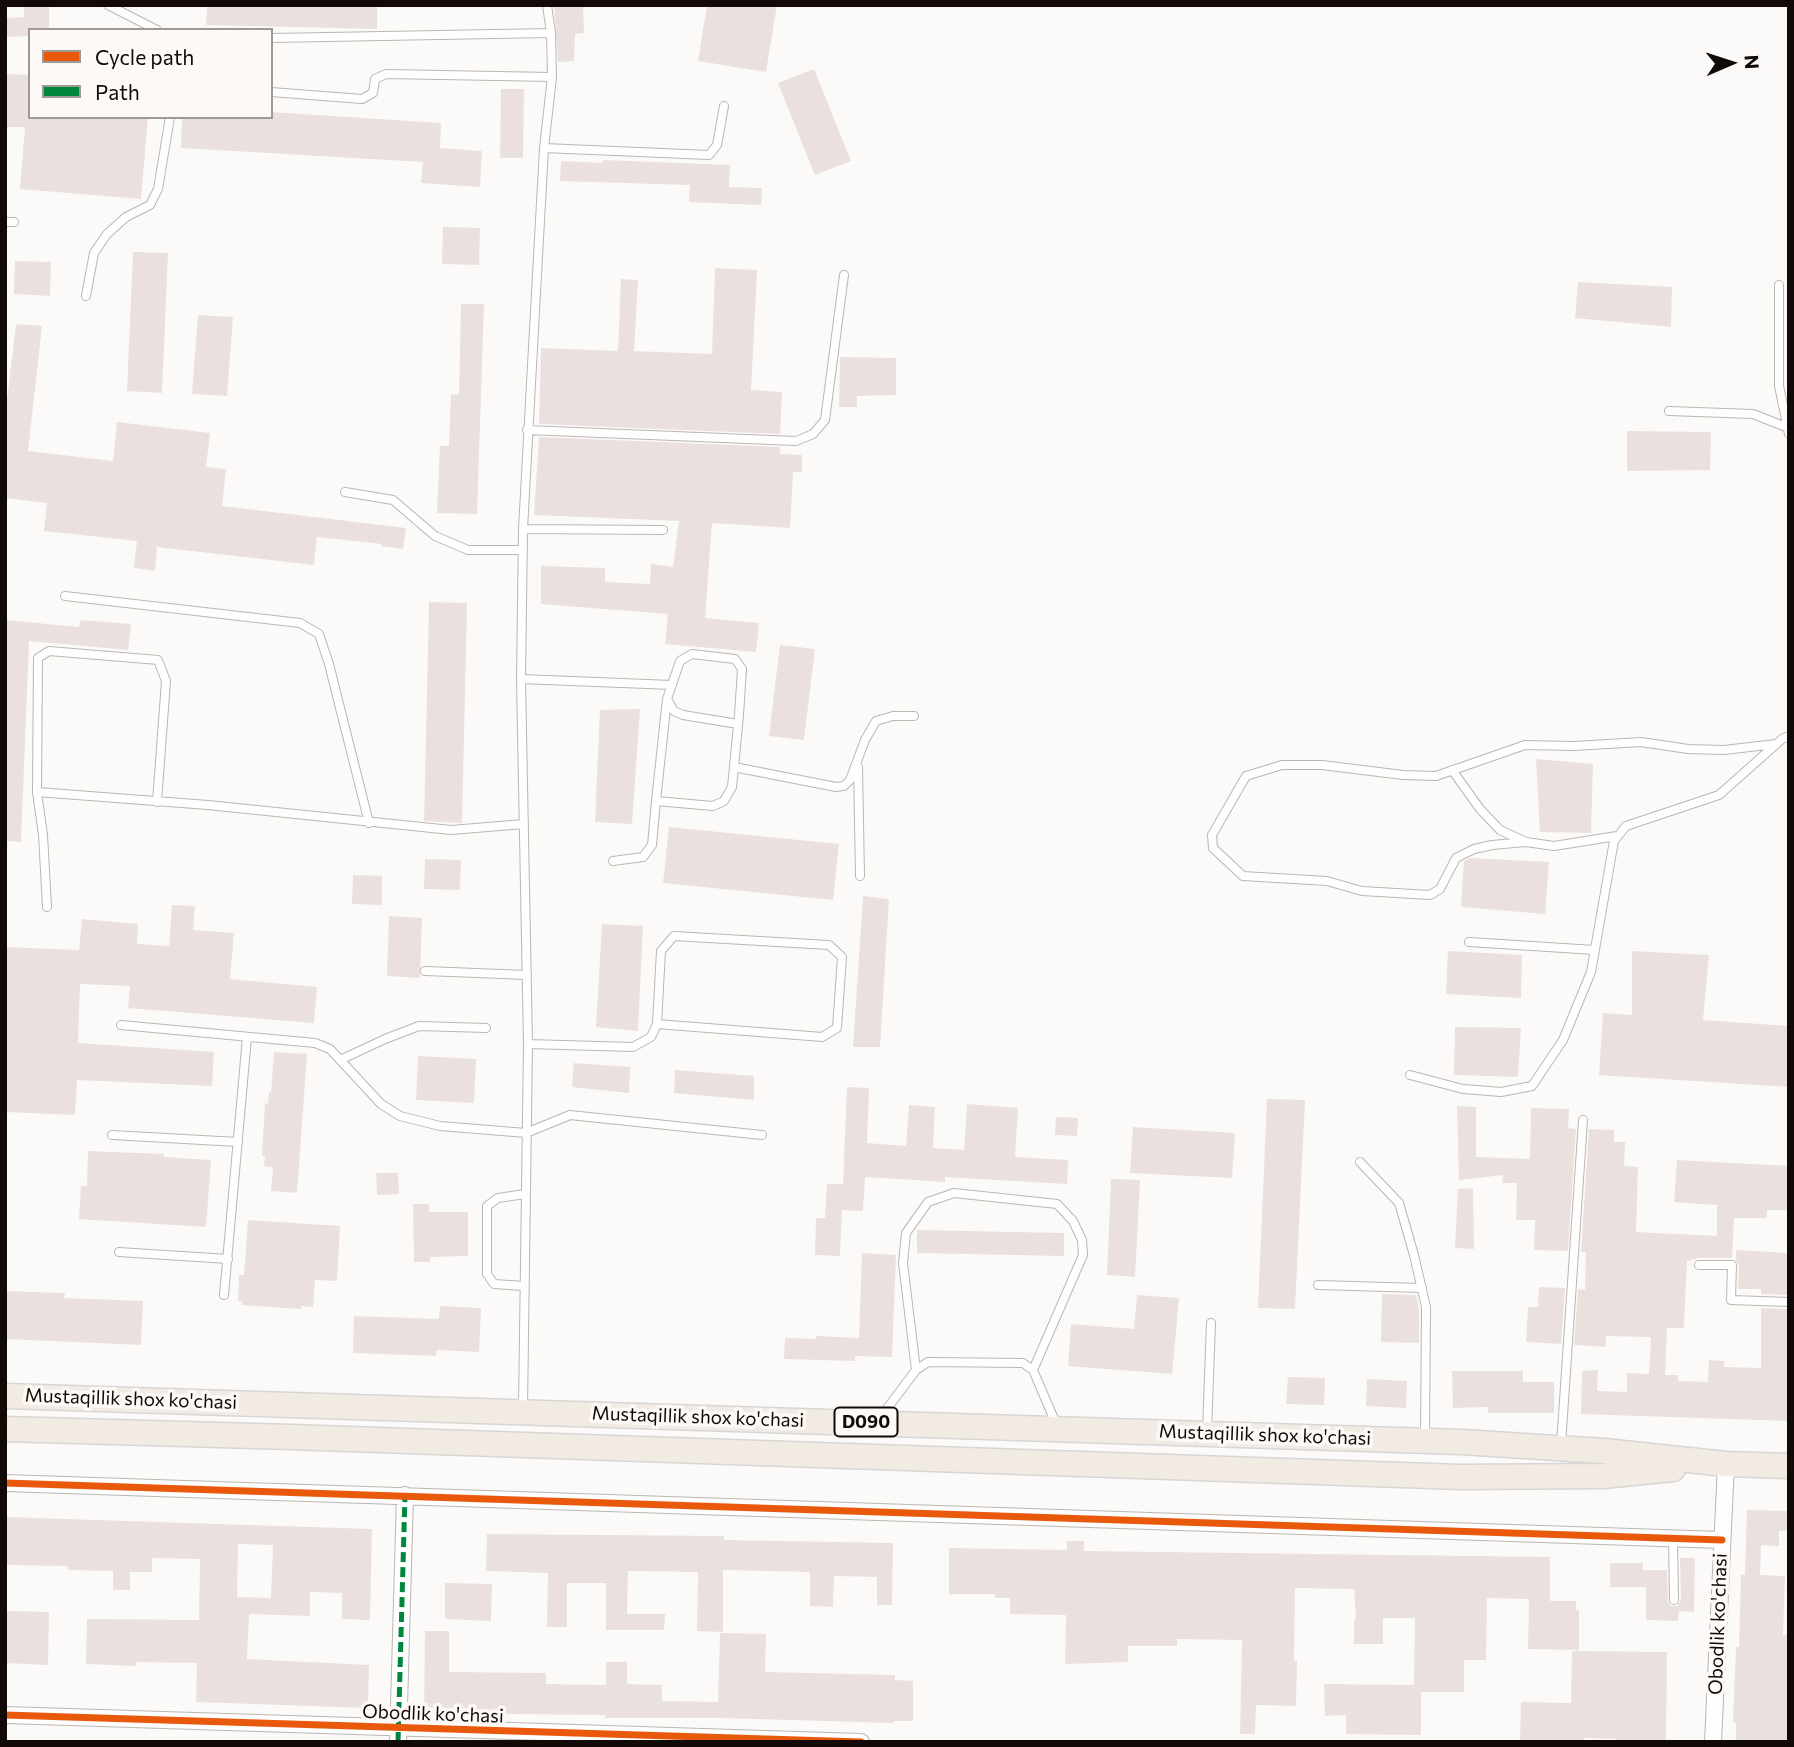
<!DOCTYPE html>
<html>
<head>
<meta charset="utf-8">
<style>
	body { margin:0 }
	#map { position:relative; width:1794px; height:1747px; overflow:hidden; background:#fcfaf8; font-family:Commissioner,sans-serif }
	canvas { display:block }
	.frame { position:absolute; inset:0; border:7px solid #110a06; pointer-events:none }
	.legend { position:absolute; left:28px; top:28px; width:245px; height:91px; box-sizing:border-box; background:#fef9f6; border:2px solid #9f9996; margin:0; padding:9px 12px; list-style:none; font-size:21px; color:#110a06 }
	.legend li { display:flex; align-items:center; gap:14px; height:35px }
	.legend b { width:35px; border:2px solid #9f9996 }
	.north { position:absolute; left:1696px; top:28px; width:70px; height:70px; -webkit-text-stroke:5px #fef9f6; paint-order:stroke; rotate:87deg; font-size:19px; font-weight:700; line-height:28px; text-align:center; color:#110a06 }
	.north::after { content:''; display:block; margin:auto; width:24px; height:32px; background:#110a06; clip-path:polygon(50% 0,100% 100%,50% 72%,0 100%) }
</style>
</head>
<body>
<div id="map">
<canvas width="1794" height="1747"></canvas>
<div class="frame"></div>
<ul class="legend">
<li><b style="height:9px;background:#e8590c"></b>Cycle path</li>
<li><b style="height:9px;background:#00873e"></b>Path</li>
</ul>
<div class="north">N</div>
</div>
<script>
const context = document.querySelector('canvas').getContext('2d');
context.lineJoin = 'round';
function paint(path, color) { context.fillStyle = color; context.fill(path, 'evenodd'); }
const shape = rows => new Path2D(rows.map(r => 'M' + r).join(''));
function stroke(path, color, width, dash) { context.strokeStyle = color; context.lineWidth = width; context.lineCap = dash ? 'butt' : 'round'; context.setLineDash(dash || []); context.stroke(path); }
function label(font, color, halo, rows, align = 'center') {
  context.font = font + ' Commissioner,sans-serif'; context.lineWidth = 7; context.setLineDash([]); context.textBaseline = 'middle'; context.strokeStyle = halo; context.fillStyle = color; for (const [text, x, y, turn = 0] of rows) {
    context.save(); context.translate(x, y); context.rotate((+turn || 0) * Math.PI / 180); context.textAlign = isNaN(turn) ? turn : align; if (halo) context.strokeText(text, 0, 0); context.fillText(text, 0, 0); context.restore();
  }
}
const building = shape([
	[24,5,49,5,49,30,30,30,30,36,5,37,5,18,24,17],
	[207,5,377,5,377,29,206,25],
	[554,5,583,5,584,33,575,34,574,61,558,62],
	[707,5,777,5,766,72,698,61],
	[814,69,851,161,815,175,778,83],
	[5,74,30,75,30,117,148,117,141,199,20,189,25,127,5,127],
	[501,89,524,89,523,158,500,158],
	[271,112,441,123,440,148,482,151,480,187,421,183,423,162,181,148,182,117,271,117],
	[603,160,730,165,729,187,762,188,761,205,689,202,690,185,560,181,561,161,603,163],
	[443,227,480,228,479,265,442,264],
	[133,252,168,253,162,393,127,391],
	[15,261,51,262,50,296,14,294],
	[715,268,757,270,751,390,782,392,780,434,539,424,541,348,618,351,621,279,638,280,634,351,712,354],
	[1578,282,1672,287,1671,327,1575,318],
	[461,304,484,304,477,514,437,513,440,446,449,446,451,394,459,395],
	[198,315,233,317,227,396,192,394],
	[16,324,42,326,28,451,113,461,117,422,210,433,206,467,226,469,222,506,406,528,403,549,381,546,382,544,317,537,314,565,157,547,155,571,134,568,137,541,44,531,47,503,5,498,5,417],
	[840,357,896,358,896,395,857,396,857,407,839,407],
	[1627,431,1711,432,1710,470,1627,471],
	[539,437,780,447,780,454,802,455,802,472,793,472,790,528,712,523,705,618,759,623,756,652,665,644,668,614,541,604,541,566,605,568,605,582,650,584,651,564,673,567,679,521,534,515],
	[429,602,467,603,462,823,424,821],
	[5,620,79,627,80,620,131,624,128,650,29,641,21,842,5,841],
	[780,645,815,649,804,740,769,736],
	[640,709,632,824,595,822,600,710],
	[1536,759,1593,764,1591,833,1540,832],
	[669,827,839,844,833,900,663,883],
	[1470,858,1549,862,1545,914,1461,907,1464,861],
	[425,859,461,860,460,890,424,889],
	[353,875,382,876,382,905,352,904],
	[863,896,889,899,880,1047,853,1047],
	[172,905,195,906,193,930,234,933,230,979,317,987,314,1023,128,1008,130,986,80,984,78,1043,214,1052,212,1086,77,1080,75,1115,5,1112,5,947,79,950,82,919,138,924,137,944,169,946],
	[389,916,422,918,420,978,387,976],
	[602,924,643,926,638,1031,596,1027],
	[1448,951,1522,955,1521,998,1446,994],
	[1632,951,1709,955,1703,1020,1789,1026,1789,1087,1599,1075,1603,1013,1632,1015],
	[1455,1027,1521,1028,1518,1077,1454,1075],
	[274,1052,307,1054,297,1193,271,1191,273,1167,264,1166,265,1156,262,1156,265,1103,268,1104,269,1093,271,1093],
	[418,1056,476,1059,474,1103,416,1100],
	[574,1063,630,1067,629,1093,572,1087],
	[675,1070,754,1076,754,1100,674,1093],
	[847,1087,869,1088,867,1143,906,1146,909,1105,935,1107,933,1148,964,1150,967,1104,1018,1108,1015,1157,1068,1160,1067,1184,945,1177,945,1182,865,1177,863,1211,842,1210,840,1256,815,1255,816,1218,825,1218,827,1184,843,1184],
	[1267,1099,1305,1100,1295,1309,1258,1308],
	[1457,1106,1476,1107,1476,1157,1530,1159,1531,1108,1569,1109,1568,1128,1576,1129,1568,1251,1534,1250,1535,1220,1516,1220,1517,1183,1502,1183,1503,1175,1459,1180],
	[1056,1117,1078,1118,1077,1136,1055,1135],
	[1133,1127,1235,1133,1232,1178,1130,1173],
	[1589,1129,1614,1130,1614,1142,1625,1142,1624,1166,1638,1167,1636,1232,1717,1236,1717,1205,1674,1202,1677,1160,1789,1166,1789,1210,1767,1210,1767,1218,1734,1218,1732,1258,1699,1258,1687,1261,1684,1328,1667,1328,1665,1375,1678,1375,1678,1381,1708,1382,1709,1360,1724,1361,1724,1367,1761,1368,1761,1308,1789,1309,1789,1421,1581,1414,1582,1371,1598,1370,1597,1391,1627,1392,1627,1373,1649,1374,1651,1337,1606,1336,1606,1347,1574,1345,1578,1289,1585,1290,1586,1252,1581,1252],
	[88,1151,164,1154,164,1157,211,1160,206,1227,79,1219,81,1186,87,1186],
	[376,1173,398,1173,399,1194,377,1195],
	[1111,1179,1140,1180,1135,1277,1107,1275],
	[1473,1188,1474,1249,1455,1248,1458,1189],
	[413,1204,429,1204,429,1212,468,1212,468,1256,430,1257,430,1262,414,1262],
	[248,1220,340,1226,337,1281,315,1280,313,1307,301,1306,301,1309,242,1305,242,1301,238,1301,239,1275,244,1275],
	[917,1230,1064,1233,1064,1256,917,1253],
	[1736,1250,1789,1253,1789,1295,1761,1294,1761,1289,1738,1289,1739,1265,1736,1260],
	[862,1253,896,1255,892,1357,855,1356,855,1361,784,1359,785,1338,816,1339,816,1336,859,1338],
	[1539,1287,1565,1288,1561,1344,1526,1342,1528,1307,1538,1307],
	[5,1291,65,1293,64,1298,143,1301,141,1345,5,1339],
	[1382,1294,1416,1295,1419,1308,1419,1343,1381,1342],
	[1137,1295,1179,1298,1172,1374,1068,1366,1071,1324,1134,1329],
	[440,1306,481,1308,479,1352,437,1350,436,1356,353,1353,354,1316,439,1319],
	[1452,1371,1523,1371,1523,1382,1554,1382,1554,1413,1488,1413,1488,1407,1453,1408],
	[1288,1377,1325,1378,1324,1405,1286,1404],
	[1367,1379,1407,1381,1406,1408,1366,1406],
	[1747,1510,1789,1511,1789,1531,1779,1531,1779,1546,1761,1545,1760,1575,1785,1576,1783,1635,1789,1635,1789,1740,1736,1742,1736,1722,1733,1722,1736,1647,1739,1647,1741,1574,1745,1575],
	[5,1517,372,1529,370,1620,342,1619,342,1593,310,1592,310,1616,249,1614,247,1659,369,1665,368,1708,196,1702,197,1663,136,1662,136,1666,86,1664,87,1619,199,1620,200,1559,152,1558,152,1572,130,1572,130,1590,113,1590,113,1571,68,1570,68,1566,5,1565],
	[238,1544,273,1545,271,1598,237,1597],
	[487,1534,724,1536,724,1540,893,1543,892,1605,877,1605,877,1577,834,1576,833,1607,810,1606,810,1572,723,1570,723,1632,697,1631,698,1572,628,1571,627,1614,665,1614,664,1630,606,1630,606,1583,567,1583,567,1627,547,1627,548,1573,486,1571],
	[1067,1541,1084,1541,1084,1551,1550,1557,1550,1601,1576,1601,1576,1610,1579,1610,1579,1650,1528,1649,1529,1599,1487,1598,1486,1660,1464,1660,1464,1692,1421,1692,1421,1735,1346,1734,1346,1715,1325,1716,1324,1684,1414,1685,1415,1618,1383,1618,1383,1644,1354,1644,1354,1619,1356,1619,1354,1589,1295,1588,1294,1661,1297,1661,1296,1706,1256,1705,1255,1734,1240,1734,1242,1640,1177,1639,1177,1646,1128,1646,1128,1662,1065,1664,1066,1615,1010,1614,1010,1598,995,1598,995,1594,949,1594,949,1548,1067,1550],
	[1680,1558,1695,1558,1694,1612,1679,1611,1678,1621,1646,1620,1646,1587,1610,1587,1610,1563,1643,1563,1643,1570,1667,1570,1668,1601,1671,1606,1677,1606,1681,1600],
	[445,1583,492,1584,491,1621,445,1619],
	[5,1611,49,1612,48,1665,5,1663],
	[425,1631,449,1631,449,1672,546,1673,546,1684,606,1685,606,1662,627,1662,627,1684,662,1685,662,1701,718,1702,720,1633,766,1634,765,1672,895,1675,895,1680,913,1681,913,1721,894,1721,894,1723,720,1718,605,1718,605,1715,424,1713],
	[1572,1651,1667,1652,1666,1742,1617,1742,1617,1739,1584,1738,1584,1742,1520,1741,1521,1702,1571,1703]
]);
const lane = shape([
	[108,5,157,30],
	[271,38,551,33],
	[271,92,362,99,373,93,375,79,386,74,552,77],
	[544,148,709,155,717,145,724,106],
	[5,222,14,222],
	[1779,285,1779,386,1789,434],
	[86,296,94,253,107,234,126,217,150,205,158,189,170,117],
	[1669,411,1753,414,1786,427],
	[527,430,796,441,813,434,825,420,844,275],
	[345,492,393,500,435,536,468,550,523,550],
	[523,529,663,530],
	[65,596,300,623,319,634,329,664,369,823],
	[521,679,672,685],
	[667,699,674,711,683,715,738,724],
	[734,767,836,787,844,786,850,780,865,740,876,721,893,716,914,716],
	[858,767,860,876],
	[1452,770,1480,809,1500,830,1526,842,1554,846,1617,836],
	[37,792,208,805,451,830,524,824],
	[1526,842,1492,845,1474,849,1456,858,1440,889,1430,895,1362,891,1327,881,1243,876,1213,848,1212,835,1246,776,1282,765,1322,765,1403,775,1436,776,1525,745,1574,746,1641,742,1688,749,1724,750,1776,744],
	[613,861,643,857,652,845,656,801,667,699,680,661,692,654,735,659,742,669,739,715,732,787,724,801,713,806,656,801],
	[47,907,43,835,37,792,38,658,49,651,158,660,166,681,157,802],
	[1469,942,1595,950],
	[425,971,527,975],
	[121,1025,315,1043,330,1049,381,1104,400,1116,440,1126,526,1133,570,1115,762,1135],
	[528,1044,633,1047,651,1037,657,1024,661,951,674,936,829,945,842,957,837,1028,822,1037,657,1024],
	[340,1060,385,1039,419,1026,486,1028],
	[1410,1075,1463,1089,1501,1092,1532,1086,1563,1040,1591,972,1614,841,1626,826,1719,795,1782,739,1789,736],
	[112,1135,238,1142],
	[1360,1162,1399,1203,1414,1255,1426,1307,1425,1438],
	[119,1252,228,1259],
	[1699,1265,1732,1265,1731,1300,1789,1302],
	[1318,1285,1422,1288],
	[524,1286,494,1284,487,1274,487,1206,498,1198,525,1194],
	[224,1295,247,1037],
	[916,1370,903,1263,906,1233,928,1202,954,1193,1057,1204,1073,1221,1082,1240,1083,1255,1033,1370],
	[523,1408,528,1044,521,679,523,529,544,148,552,77,551,33,547,5],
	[880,1418,916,1370,928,1362,1023,1363,1033,1370,1057,1426],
	[1207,1431,1211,1323],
	[1561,1445,1583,1120],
	[1673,1539,1674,1600]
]);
const street = shape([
	[5,1483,1722,1540],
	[5,1715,861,1742],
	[398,1742,405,1495],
	[1713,1742,1726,1464]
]);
const primary = shape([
	[5,1396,1462,1442,1604,1451,1726,1464,1789,1466],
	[5,1429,291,1437,1461,1477,1603,1476,1673,1469]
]);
const quiet = shape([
	[398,1742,405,1495]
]);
const cycleway = shape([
	[5,1483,1722,1540],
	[5,1715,861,1742]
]);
const shields = [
	[866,1422,63]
];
const shieldNames = [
	["D090",866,1422]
];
const streetNames = [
	["Mustaqillik shox ko'chasi",131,1399,2],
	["Mustaqillik shox ko'chasi",698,1417,2],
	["Mustaqillik shox ko'chasi",1265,1435,2],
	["Obodlik ko'chasi",1718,1624,-88],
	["Obodlik ko'chasi",433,1714,2]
];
paint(building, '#eae1de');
stroke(lane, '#bab6b2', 10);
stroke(street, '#bab6b2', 18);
stroke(primary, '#d8d6d5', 27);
stroke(lane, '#fffefe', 8);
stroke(street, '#fffefe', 16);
stroke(primary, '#f1ebe4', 24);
stroke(quiet, '#00873e', 5, [10, 5]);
stroke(cycleway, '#e8590c', 7);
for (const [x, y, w] of shields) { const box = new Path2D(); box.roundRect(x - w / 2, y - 14.5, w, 29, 5); context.fillStyle = '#fef9f6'; context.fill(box); stroke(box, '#110a06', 2); }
label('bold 18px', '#110a06', null, shieldNames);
label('19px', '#110a06', '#fef9f6', streetNames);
</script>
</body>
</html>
